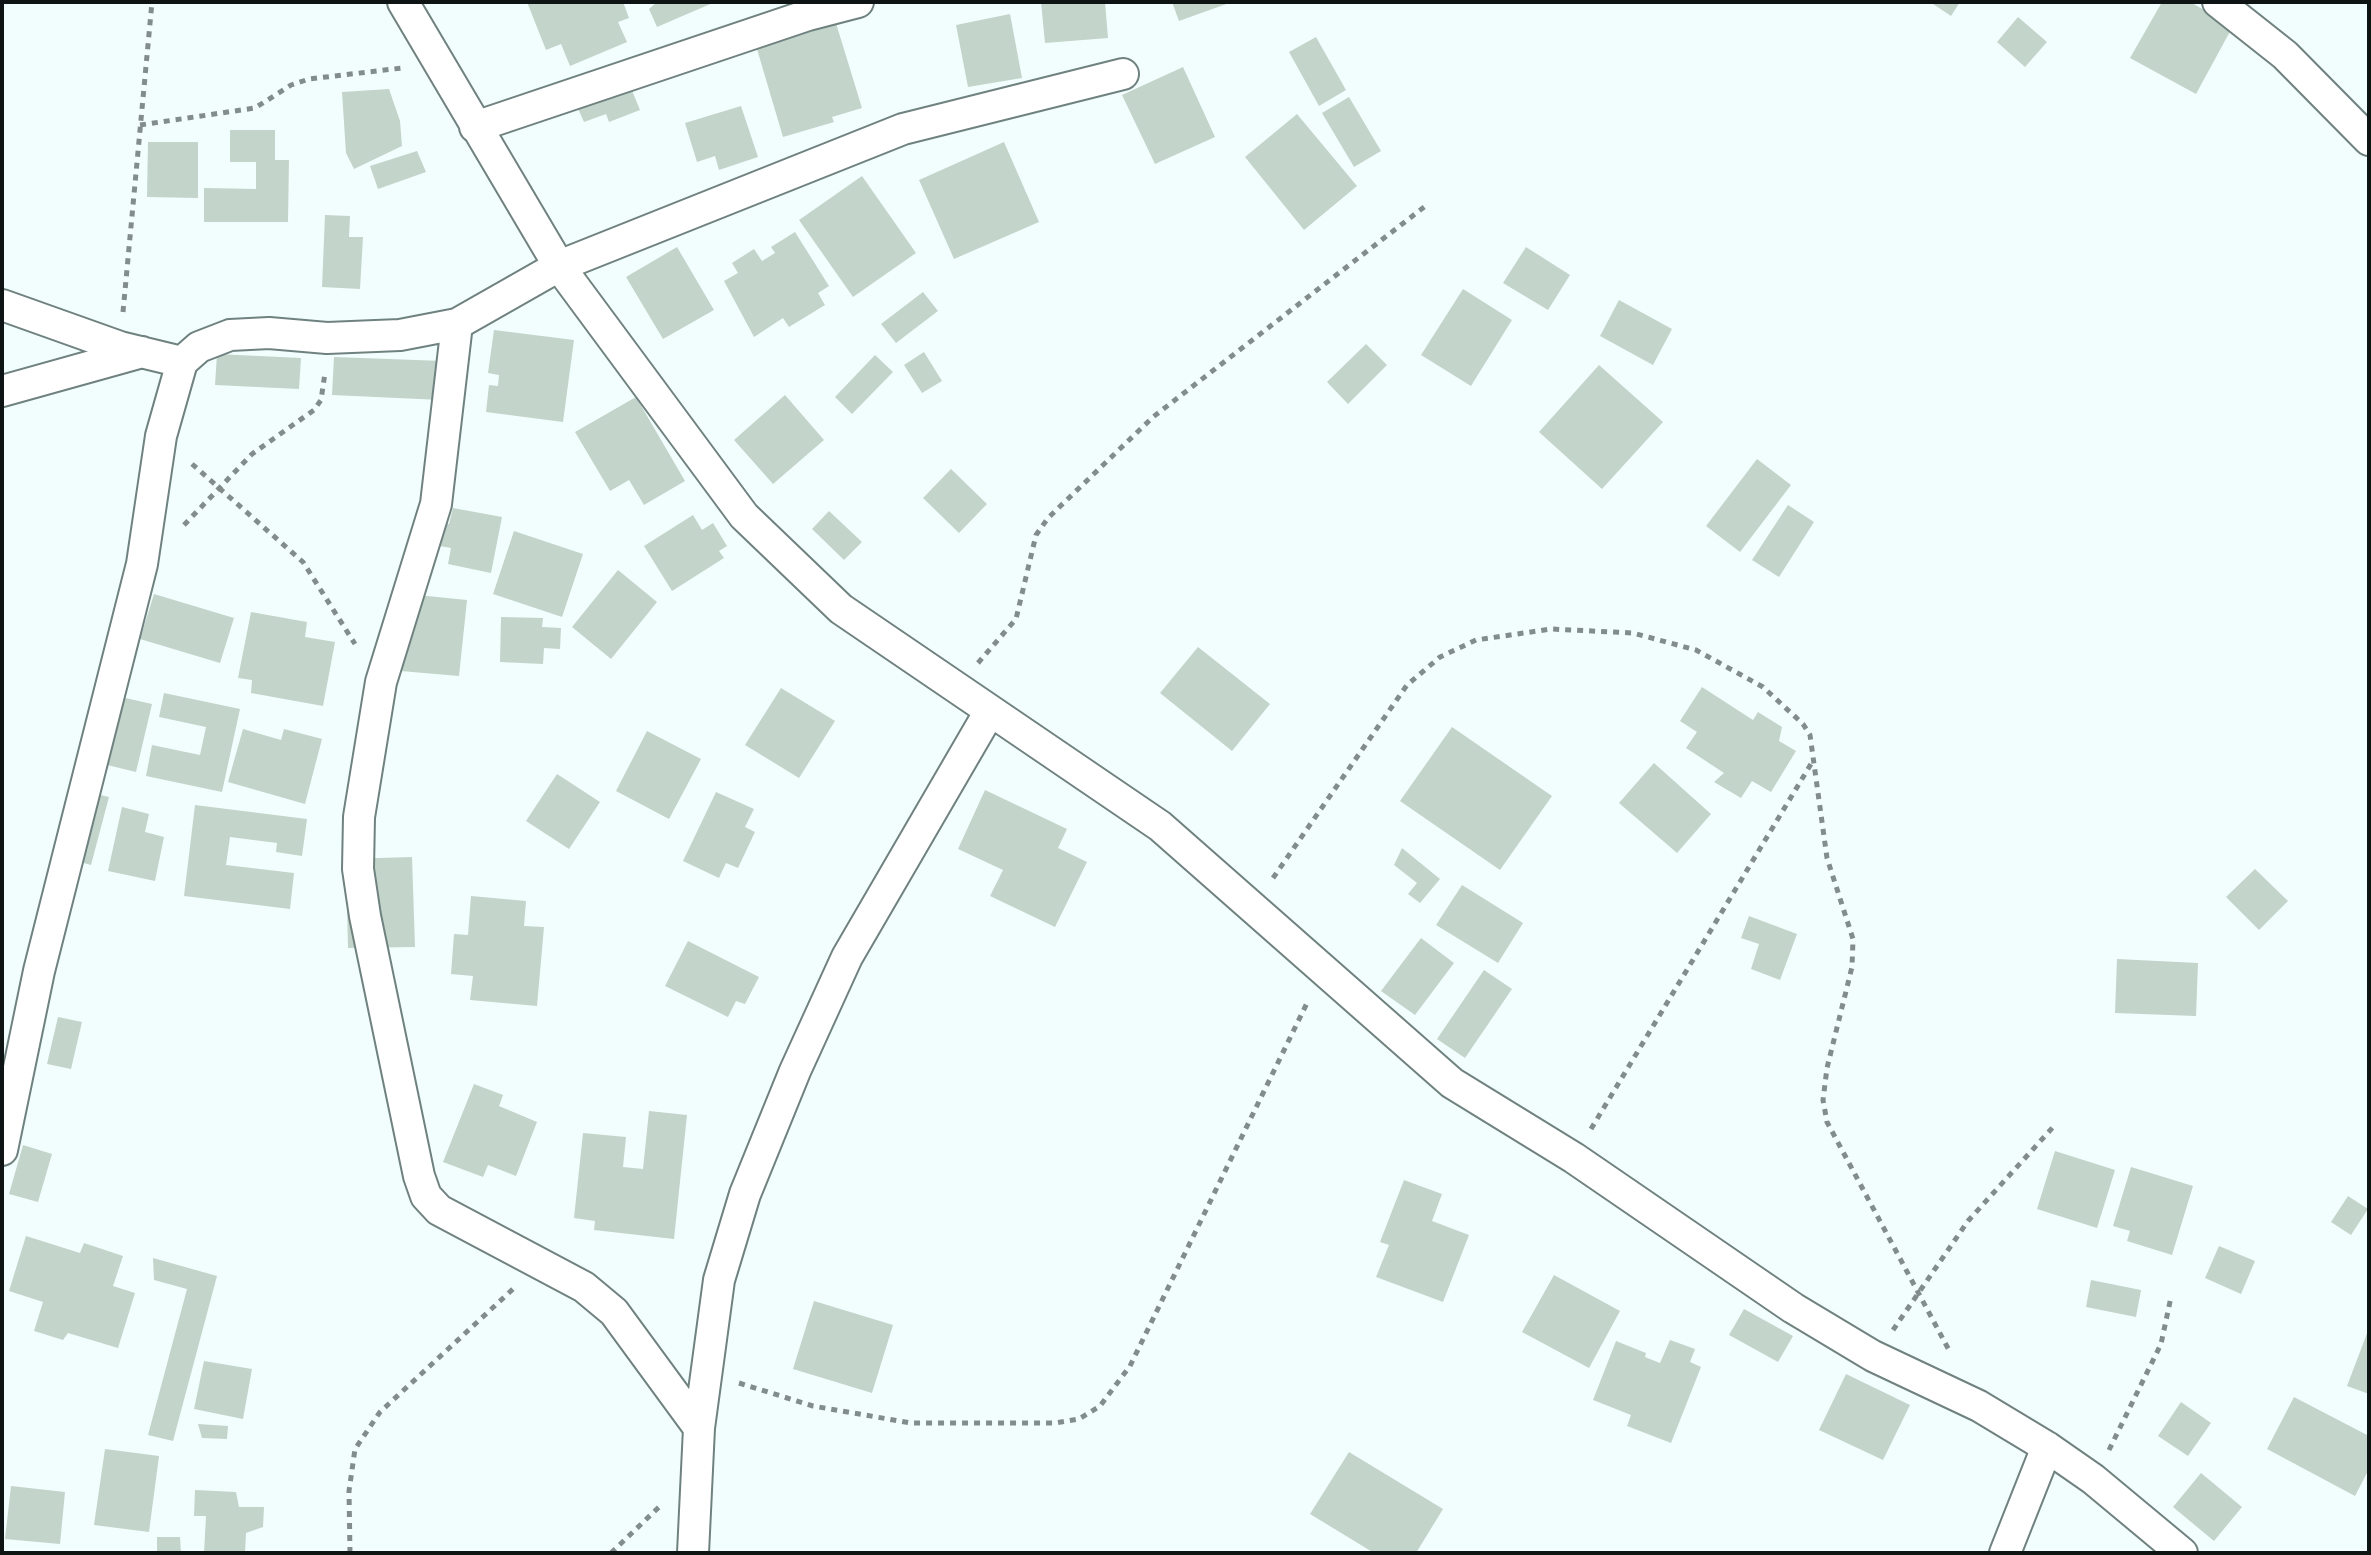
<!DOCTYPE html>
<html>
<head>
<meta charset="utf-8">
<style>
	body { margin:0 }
	#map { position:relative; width:2371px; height:1555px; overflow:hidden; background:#f2fefd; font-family:Manrope,sans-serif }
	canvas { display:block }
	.frame { position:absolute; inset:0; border:4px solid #0d1413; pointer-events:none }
</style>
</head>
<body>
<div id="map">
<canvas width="2371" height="1555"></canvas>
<div class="frame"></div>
</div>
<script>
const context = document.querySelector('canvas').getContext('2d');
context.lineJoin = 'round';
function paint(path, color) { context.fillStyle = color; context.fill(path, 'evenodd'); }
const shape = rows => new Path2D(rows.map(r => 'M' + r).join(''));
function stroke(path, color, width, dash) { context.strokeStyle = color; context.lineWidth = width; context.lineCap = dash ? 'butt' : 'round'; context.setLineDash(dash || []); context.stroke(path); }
const building = shape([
	[527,2,623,2,629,18,618,22,627,42,570,66,561,44,546,50],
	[657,2,715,2,657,27,649,9],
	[1041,2,1105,2,1108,38,1045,43],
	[1172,2,1232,2,1179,21],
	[1930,2,1960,2,1951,16],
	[2162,2,2190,2,2233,26,2196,94,2130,58],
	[1010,14,1022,78,968,87,956,25],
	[2018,17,2047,42,2025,67,1997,42],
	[835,20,862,108,832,117,834,122,783,137,754,39],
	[1316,37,1346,90,1319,106,1289,52],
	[1183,67,1215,137,1155,164,1122,95],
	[628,81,640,110,609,122,606,114,584,122,575,102],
	[389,89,400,121,402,146,354,169,346,153,342,92],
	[1349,97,1381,151,1354,167,1322,113],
	[741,106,758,157,719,170,715,156,697,162,685,123],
	[1297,114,1357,186,1304,230,1245,157],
	[230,130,275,130,275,160,289,160,288,222,204,222,204,188,256,189,256,162,230,162],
	[148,142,198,142,198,198,147,197],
	[1004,142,1039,222,954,259,919,180],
	[417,151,426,172,378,189,370,166],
	[862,176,916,253,853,297,799,220],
	[325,215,350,216,349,237,363,237,360,289,322,287],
	[795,232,829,286,818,293,825,305,789,327,783,318,754,337,724,281,738,273,732,263,754,249,762,261,775,253,771,247],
	[677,247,714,310,663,339,626,277],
	[1526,247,1570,275,1548,310,1503,283],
	[1463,289,1512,320,1471,386,1421,355],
	[923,292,938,311,896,343,881,324],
	[1619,300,1672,329,1653,365,1600,336],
	[494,330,574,340,563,422,486,412,489,385,498,386,499,375,488,373],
	[1366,344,1387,365,1348,404,1327,382],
	[924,352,942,381,922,393,904,365],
	[217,354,301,358,299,389,215,385],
	[875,355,893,372,852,414,835,397],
	[334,357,443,361,441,400,332,395],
	[1599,365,1663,422,1602,489,1539,432],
	[785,395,824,440,773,484,734,440],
	[636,397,685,481,644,505,629,480,610,491,575,432],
	[1757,459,1791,485,1740,552,1706,526],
	[951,469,987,504,959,533,923,498],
	[1788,505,1814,522,1779,577,1752,560],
	[453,508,502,517,491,573,448,564,451,548,434,545,439,522,449,524],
	[829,511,862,542,844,560,812,529],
	[693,515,702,530,713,523,727,546,719,551,724,558,672,591,644,546],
	[514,531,583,554,562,617,493,594],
	[618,570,657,602,611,659,572,627],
	[397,593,467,600,459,676,389,670],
	[154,594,234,618,220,663,140,639],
	[251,612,307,622,305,637,335,642,323,706,251,693,252,680,238,678],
	[501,617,543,618,542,627,561,628,560,649,544,648,543,664,500,662],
	[1198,647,1270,704,1232,751,1160,693],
	[1702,687,1753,720,1758,712,1782,727,1779,741,1796,751,1771,792,1752,781,1741,798,1714,782,1724,773,1686,748,1697,732,1680,721],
	[781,688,835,721,799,778,745,745],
	[164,693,240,709,222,792,146,776,152,745,200,755,206,727,159,717],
	[121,697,152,704,136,772,99,763],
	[1452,727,1552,796,1500,870,1400,801],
	[243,729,281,740,284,729,322,739,305,804,228,782],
	[647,731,701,759,669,819,616,791],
	[1654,763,1711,814,1677,853,1619,803],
	[557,774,600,802,569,849,526,821],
	[75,789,109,797,91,865,58,856],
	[985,790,1067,829,1058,848,1087,862,1055,927,990,896,1003,870,958,849],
	[716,792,754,809,745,827,755,832,738,868,726,863,719,878,683,861],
	[195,805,307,819,302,856,276,852,277,843,230,837,226,865,294,873,290,909,184,896],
	[122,807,149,814,145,832,164,837,155,881,108,871],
	[1402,848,1440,879,1420,903,1408,894,1417,883,1394,865],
	[412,857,415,947,348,948,346,859],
	[2255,869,2288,901,2259,930,2226,897],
	[1462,885,1523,923,1498,963,1436,925],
	[471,896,526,901,524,926,544,927,537,1006,470,1000,473,976,451,974,454,934,468,935],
	[1749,916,1797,934,1780,980,1751,969,1759,944,1741,938],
	[1421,938,1454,963,1415,1015,1381,991],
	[688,941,759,977,745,1004,736,1001,728,1017,665,986],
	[2117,959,2198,963,2196,1016,2115,1013],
	[1484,970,1512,989,1465,1058,1437,1039],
	[58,1017,82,1022,71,1069,47,1064],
	[474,1084,503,1095,499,1106,537,1122,516,1176,488,1165,483,1177,443,1162],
	[649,1111,687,1115,674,1239,594,1230,595,1221,574,1218,583,1133,626,1137,623,1167,643,1169],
	[23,1145,52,1154,38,1202,9,1194],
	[2055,1151,2115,1170,2097,1228,2037,1209],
	[2131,1167,2193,1186,2172,1255,2127,1241,2130,1231,2113,1226],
	[1404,1180,1442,1194,1432,1221,1469,1235,1443,1302,1376,1277,1389,1245,1380,1242],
	[2348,1196,2368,1209,2351,1235,2331,1222],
	[26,1236,80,1253,84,1243,123,1256,113,1286,135,1293,118,1348,68,1333,63,1340,34,1331,43,1302,9,1291],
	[2219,1246,2255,1261,2241,1294,2205,1278],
	[153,1258,217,1276,173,1441,148,1435,187,1289,154,1280],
	[1554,1275,1620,1311,1589,1368,1522,1332],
	[2091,1280,2141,1290,2136,1317,2086,1307],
	[814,1301,893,1325,872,1393,793,1369],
	[1744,1309,1793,1336,1778,1362,1729,1335],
	[2369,1328,2369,1394,2347,1386],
	[1670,1340,1695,1349,1690,1362,1701,1367,1671,1443,1627,1426,1631,1415,1593,1400,1616,1341,1646,1353,1645,1357,1660,1363],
	[204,1361,252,1369,243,1419,194,1409],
	[1846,1374,1910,1405,1883,1460,1819,1430],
	[2294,1397,2369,1436,2369,1469,2355,1496,2267,1449],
	[2181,1402,2211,1423,2188,1456,2158,1436],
	[198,1424,228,1426,227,1439,202,1438],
	[105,1449,159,1456,149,1532,94,1525],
	[1349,1452,1443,1509,1416,1553,1374,1553,1310,1514],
	[2201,1473,2242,1507,2214,1541,2173,1507],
	[11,1486,65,1492,60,1544,5,1539],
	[195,1490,236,1492,239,1507,264,1507,263,1527,246,1533,245,1553,204,1553,206,1516,194,1516],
	[157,1537,180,1537,181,1553,157,1553]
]);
const path = shape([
	[140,125,255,108,291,85,309,79,402,68],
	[123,312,152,2],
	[192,464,303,562,355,644],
	[184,525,252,454,314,410,321,400,325,373],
	[978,663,1016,619,1036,535,1048,518,1153,417,1428,204],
	[1273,878,1407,685,1440,657,1476,640,1551,629,1633,633,1696,650,1763,687,1803,724,1810,735,1827,858,1853,939,1852,967,1827,1068,1823,1100,1827,1122,1950,1352],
	[1591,1129,1811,764],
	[1893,1330,1968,1221,2054,1126],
	[739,1383,813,1406,911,1423,1055,1423,1079,1419,1100,1406,1130,1366,1308,1001],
	[2109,1450,2161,1344,2171,1297],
	[350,1553,349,1491,355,1449,380,1412,513,1289],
	[611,1553,659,1507]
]);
const street = shape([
	[403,2,559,266,744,516,841,609,1160,826,1452,1083,1574,1158,1793,1308,1873,1356,1979,1406,2047,1447,2093,1479,2182,1553],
	[2218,2,2285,55,2369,140],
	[475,127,808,15,858,2],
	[2,305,120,347,182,362],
	[457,324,436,504,381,682,359,817,358,869,365,916,419,1176,426,1196,439,1210,584,1287,614,1312,699,1428],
	[2,391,142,352],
	[2,1150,39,971,142,564,161,436,182,362,199,347,230,335,269,333,327,338,400,335,457,324,559,266,903,129,1123,74],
	[693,1553,699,1428,719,1280,745,1194,795,1071,847,957,990,711],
	[2005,1553,2047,1447]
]);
paint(building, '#c3d4cb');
stroke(street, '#6f827f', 34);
stroke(path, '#828c8b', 5, [6, 6]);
stroke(street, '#fff', 30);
</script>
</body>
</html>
